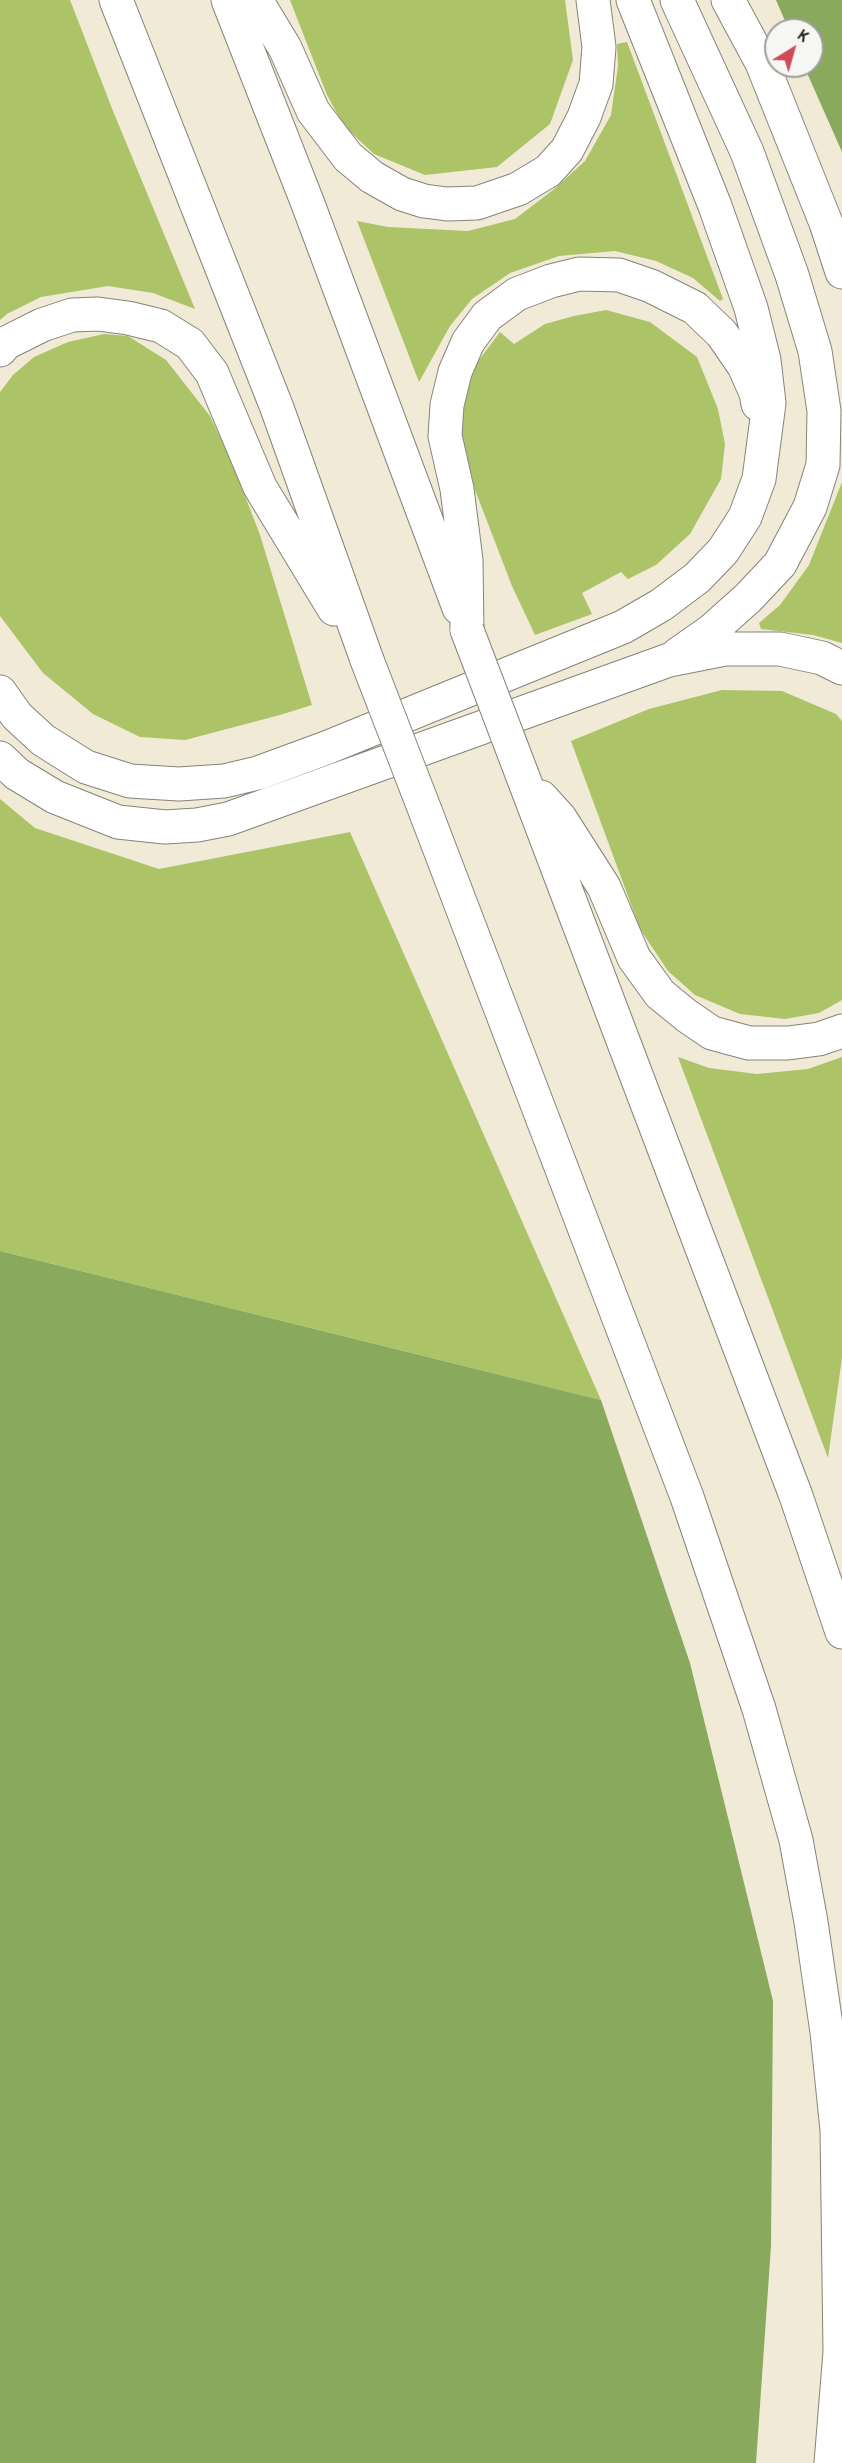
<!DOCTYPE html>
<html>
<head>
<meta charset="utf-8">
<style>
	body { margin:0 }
	#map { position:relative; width:842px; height:2463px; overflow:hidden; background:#f1ead6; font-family:"Patrick Hand",sans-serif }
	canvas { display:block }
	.north { position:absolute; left:764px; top:18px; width:60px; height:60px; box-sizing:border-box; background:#f6f6f2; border:2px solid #9f9f9c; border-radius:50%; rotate:37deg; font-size:16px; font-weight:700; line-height:24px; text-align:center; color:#1c1c1c }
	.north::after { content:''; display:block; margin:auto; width:21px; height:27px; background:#d1495b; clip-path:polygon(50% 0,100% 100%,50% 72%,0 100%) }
</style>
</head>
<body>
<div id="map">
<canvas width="842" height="2463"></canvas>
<div class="north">K</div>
</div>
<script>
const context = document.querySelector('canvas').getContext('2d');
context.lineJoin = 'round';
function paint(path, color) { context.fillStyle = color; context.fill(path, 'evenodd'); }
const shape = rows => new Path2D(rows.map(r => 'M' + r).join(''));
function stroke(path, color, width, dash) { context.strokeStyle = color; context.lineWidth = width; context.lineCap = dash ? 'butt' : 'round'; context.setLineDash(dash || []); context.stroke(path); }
const green = shape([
	[0,0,70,0,113,111,195,309,153,293,108,286,41,297,7,314,0,320],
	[290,0,565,0,573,60,550,124,497,167,425,175,374,154,344,126,327,95],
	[627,42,723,299,720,301,693,278,656,261,615,251,559,256,510,273,472,299,450,326,419,382,357,221,388,227,468,231,515,219,553,190,585,161,611,115,618,66,617,44],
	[606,310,650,322,697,357,718,409,725,444,721,479,690,534,656,565,628,579,621,572,582,593,592,614,535,635,512,586,475,490,461,431,466,394,476,364,500,332,514,344,545,324,574,316],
	[104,334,128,336,166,360,210,416,232,462,260,535,312,705,280,715,185,740,140,737,93,714,43,673,0,616,0,392,13,375,34,357,68,342],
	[842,482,842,643,813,635,761,629,759,623,780,605,809,565],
	[722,690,782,691,836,714,842,721,842,1000,819,1013,785,1019,740,1014,695,995,668,971,640,929,571,741,649,709],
	[0,799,35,828,159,869,350,832,601,1400,0,1251],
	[678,1057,709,1068,757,1074,808,1069,842,1057,842,1358,828,1458]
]);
const forest = shape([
	[776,0,842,0,842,152,804,66,812,66,812,30,789,30],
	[0,1251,601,1400,690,1663,773,2001,771,2246,756,2463,0,2463]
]);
const highway = shape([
	[116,0,277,408,367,660],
	[228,0,308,204,459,608],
	[256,0,285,48,313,111,348,157,372,177,402,194,424,201,447,204,477,203,518,189,548,171,567,150,584,117,596,84,599,47,593,0],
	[677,0,747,152,792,275,815,351,824,411,823,465,810,507,780,564,748,598,711,631,678,654],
	[728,0,762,63,826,223,842,272],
	[0,350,6,343,42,325,72,315,98,314,128,318,161,326,190,344,212,373,260,487,334,609],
	[467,630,466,560,457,489,445,436,447,405,455,372,468,342,487,316,517,294,551,281,579,274,619,275,651,286,695,308,722,334,744,366,756,393,758,404],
	[0,692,17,716,43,740,86,767,130,781,179,784,224,781,258,773,326,748,623,627,661,605,697,578,723,551,745,517,759,479,769,403,764,360,751,308,715,206,633,0],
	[0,758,17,774,55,797,118,822,165,827,197,825,228,819,669,660,725,649,780,649,822,658,842,668],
	[523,777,796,1496,842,1632],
	[541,797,560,818,604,887,634,958,660,994,687,1016,712,1033,749,1043,788,1043,819,1039,842,1031],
	[426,813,687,1497,759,1709,796,1840,811,1922,827,2032,837,2130,840,2352,831,2463]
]);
const highwayBridge = shape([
	[467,630,523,777],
	[367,660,426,813]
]);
paint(green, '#acc368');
paint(forest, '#89a95c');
stroke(highway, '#868379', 35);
stroke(highway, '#fff', 33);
stroke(highwayBridge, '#868379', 35, []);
stroke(highwayBridge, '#fff', 33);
</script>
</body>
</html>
